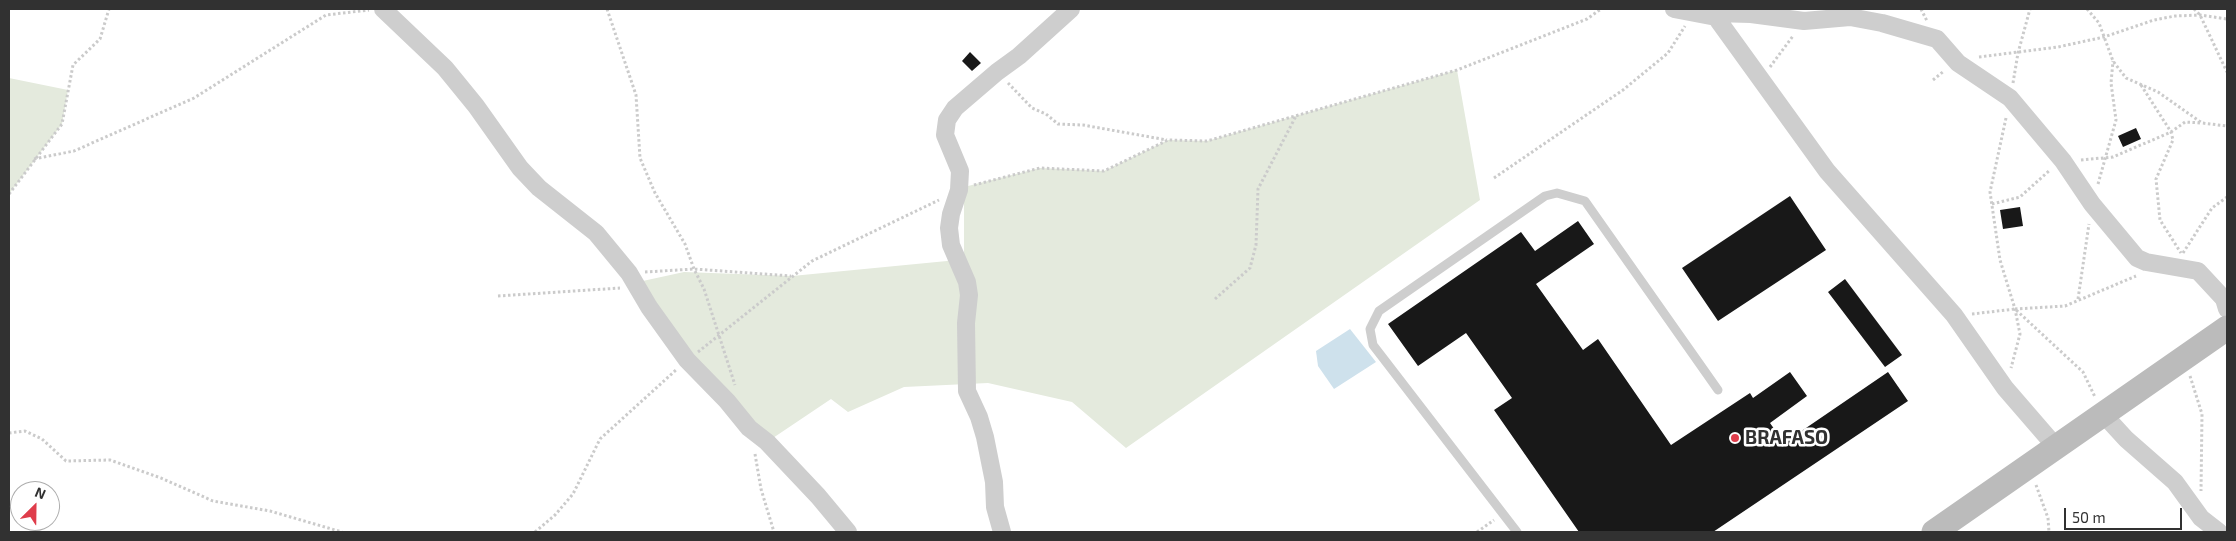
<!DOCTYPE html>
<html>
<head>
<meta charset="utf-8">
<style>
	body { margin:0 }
	#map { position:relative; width:2236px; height:541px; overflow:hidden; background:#fff; font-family:"Exo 2",sans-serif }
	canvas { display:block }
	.frame { position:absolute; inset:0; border:10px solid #313131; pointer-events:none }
	.north { position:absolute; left:10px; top:481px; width:50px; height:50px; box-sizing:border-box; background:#fff; border:1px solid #adadad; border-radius:50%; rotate:23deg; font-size:14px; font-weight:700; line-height:20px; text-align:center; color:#313131 }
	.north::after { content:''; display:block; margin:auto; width:18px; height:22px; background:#df3d4b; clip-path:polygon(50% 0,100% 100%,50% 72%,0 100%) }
	.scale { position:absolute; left:2064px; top:508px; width:118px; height:22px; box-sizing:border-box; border:2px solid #313131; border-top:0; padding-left:6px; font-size:15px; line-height:18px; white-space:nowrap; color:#313131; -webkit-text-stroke:4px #fff; paint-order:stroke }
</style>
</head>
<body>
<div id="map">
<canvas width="2236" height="541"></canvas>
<div class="frame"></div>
<div class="north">N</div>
<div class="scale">50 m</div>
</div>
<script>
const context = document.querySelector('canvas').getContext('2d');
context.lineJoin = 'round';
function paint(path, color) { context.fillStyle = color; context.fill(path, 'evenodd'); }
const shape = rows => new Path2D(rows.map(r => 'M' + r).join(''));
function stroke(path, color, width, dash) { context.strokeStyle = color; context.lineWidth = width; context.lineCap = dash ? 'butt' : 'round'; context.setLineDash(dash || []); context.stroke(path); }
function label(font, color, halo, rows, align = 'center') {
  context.font = font + ' "Exo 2",sans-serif'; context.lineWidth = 5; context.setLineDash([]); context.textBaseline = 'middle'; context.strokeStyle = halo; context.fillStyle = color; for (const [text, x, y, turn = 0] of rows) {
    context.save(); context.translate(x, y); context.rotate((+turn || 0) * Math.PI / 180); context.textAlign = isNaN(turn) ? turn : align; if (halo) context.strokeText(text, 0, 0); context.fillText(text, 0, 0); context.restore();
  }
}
const green = shape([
	[1457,70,1480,200,1126,448,1072,402,988,383,904,387,848,412,831,399,767,442,629,284,684,272,792,276,947,261,964,253,964,187,1040,168,1104,171,1168,140,1207,141],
	[9,78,68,90,62,124,9,194]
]);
const water = shape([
	[1350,329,1376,362,1334,389,1318,366,1316,351]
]);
const building = shape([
	[970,52,981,63,972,71,962,61],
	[2136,128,2141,139,2123,147,2118,136],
	[1790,196,1826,250,1718,321,1682,268],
	[2020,207,2023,226,2003,229,2000,210],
	[1578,221,1594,244,1536,284,1583,350,1598,339,1671,445,1750,393,1753,398,1790,372,1807,396,1770,423,1784,443,1888,372,1908,401,1713,532,1579,532,1494,410,1512,398,1466,333,1418,366,1388,324,1521,232,1535,251],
	[1845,279,1902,355,1885,367,1828,292]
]);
const path = shape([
	[607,9,636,95,640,158,655,193,685,244,694,269,704,289,735,385],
	[1921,9,1927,21],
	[2087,9,2099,23,2113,61,2126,78,2158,92,2202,123,2227,126],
	[2194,9,2200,15,2227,72],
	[1979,57,2058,47,2104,37,2154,20,2175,16,2200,15,2227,19],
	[1770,67,1793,36],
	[1933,80,1944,71],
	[1008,83,1032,108,1046,114,1058,124,1083,125,1167,140],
	[2013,83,2018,53,2030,9],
	[2141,85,2171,132,2173,140,2156,179,2160,220,2181,253],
	[2006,118,1990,192,2000,260,2015,309,2020,334,2011,368],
	[34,159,74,151,194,98,326,15,369,10],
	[2081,160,2113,157,2171,132,2185,122,2202,123],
	[1494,178,1623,90,1668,53,1685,26],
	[2098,184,2116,120,2111,83,2113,61],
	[974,185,1040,168,1104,171,1168,140,1207,141,1457,70,1587,19,1601,9],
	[9,194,62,124,73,65,100,39,109,9],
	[1992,204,2020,197,2050,170],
	[2183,253,2212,208,2227,197],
	[645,272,694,269,791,276],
	[498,296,620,288],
	[1215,299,1250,268,1256,245,1258,189,1296,116],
	[2078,299,2089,224],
	[2015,309,2065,306,2136,276],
	[1972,314,2015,309,2083,372,2095,397],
	[698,352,812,261,939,200],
	[2190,376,2202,414,2201,491],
	[9,433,25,431,42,439,66,461,110,460,161,478,213,501,270,511,342,532],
	[755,454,761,489,774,532],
	[2036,485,2048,518,2049,532],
	[535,532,555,515,573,494,600,439,676,370],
	[1477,532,1494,520]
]);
const lane = shape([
	[1517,532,1373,345,1370,329,1379,311,1545,196,1557,193,1585,201,1718,390]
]);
const street = shape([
	[383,9,445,68,476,106,520,168,539,188,596,233,629,273,649,307,687,360,727,401,749,428,767,442,818,496,848,532],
	[1674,9,1716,17],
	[1710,9,1827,171,1954,315,2005,388,2056,447],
	[1713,13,1751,14,1804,21,1850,17,1882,23,1937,39,1958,63,2010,98,2063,161,2092,204,2137,258,2146,262,2198,271,2224,299,2227,309],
	[2104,415,2126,439,2175,482,2201,518,2219,532],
	[1002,532,995,507,994,482,985,437,979,417,967,391,966,323,969,295,967,282,951,245,949,228,951,214,959,190,960,171,945,135,947,120,955,108,997,72,1019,56,1071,9]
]);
const secondary = shape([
	[1934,532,2227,328]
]);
const markers = [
	[1735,438,5,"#df3d4b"]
];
const poiNames = [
	["BRAFASO",1745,438]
];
paint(green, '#e4eadd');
paint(water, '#cee1ec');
paint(building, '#181818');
stroke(path, '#cbcbcb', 3, [2.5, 2.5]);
stroke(lane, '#cecece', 9);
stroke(street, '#cecece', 18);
stroke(secondary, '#bbb', 25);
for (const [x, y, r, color] of markers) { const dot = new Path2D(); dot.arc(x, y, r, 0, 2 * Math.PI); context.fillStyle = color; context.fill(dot); stroke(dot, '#fff', 2); }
label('bold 19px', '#313131', '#fff', poiNames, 'left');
</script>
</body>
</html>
